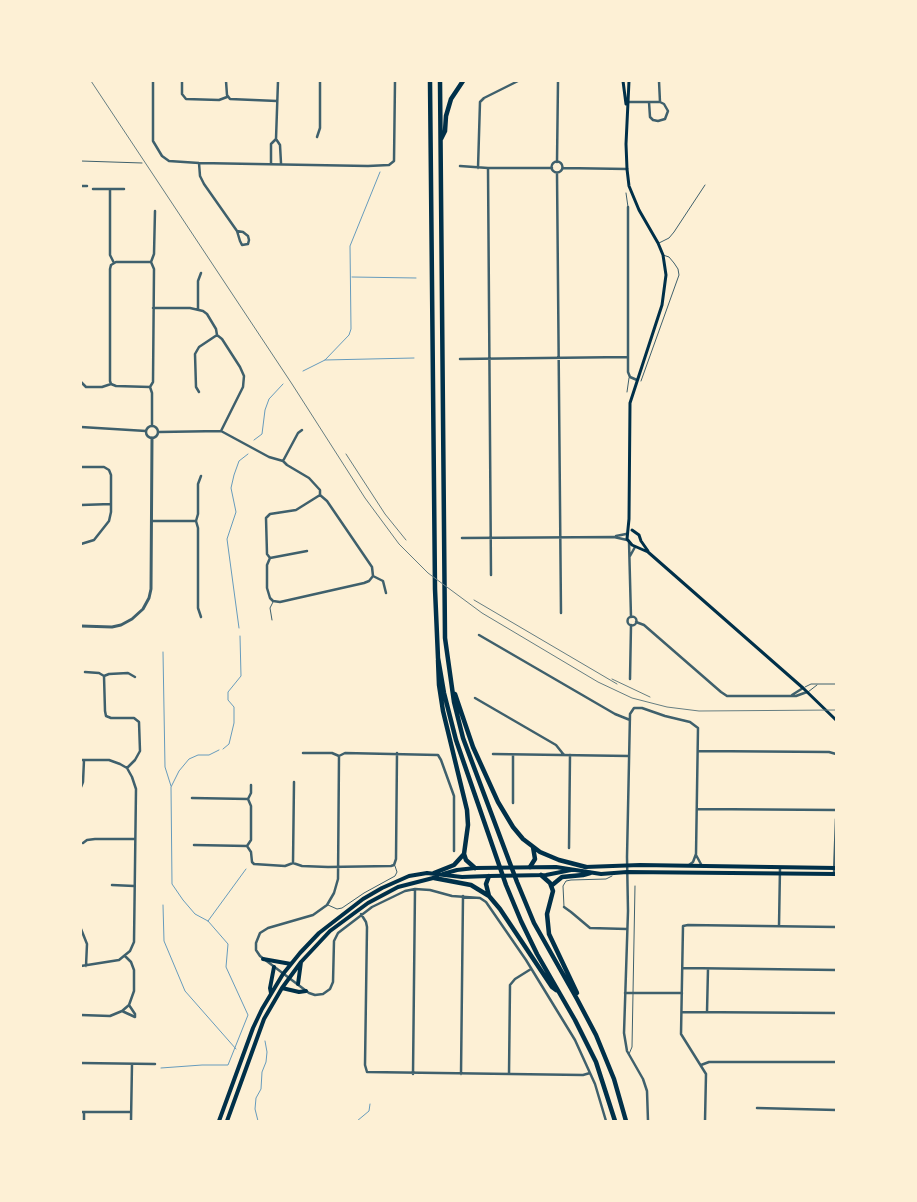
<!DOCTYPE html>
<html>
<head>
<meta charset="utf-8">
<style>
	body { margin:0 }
	#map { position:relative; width:917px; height:1202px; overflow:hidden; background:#fdf0d5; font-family:"Roboto Condensed",sans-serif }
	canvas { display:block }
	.frame { position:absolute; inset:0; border:82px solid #fdf0d5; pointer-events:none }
</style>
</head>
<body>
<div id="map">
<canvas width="917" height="1202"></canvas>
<div class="frame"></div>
</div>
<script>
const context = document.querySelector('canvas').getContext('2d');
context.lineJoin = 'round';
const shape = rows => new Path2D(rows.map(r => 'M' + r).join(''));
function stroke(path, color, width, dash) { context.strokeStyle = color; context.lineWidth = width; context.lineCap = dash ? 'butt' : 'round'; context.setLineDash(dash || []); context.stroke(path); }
const stream = shape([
	[352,277,416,278],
	[325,360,414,358],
	[303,371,325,360,349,335,351,329,350,246,380,172],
	[254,440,262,434,265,410,269,399,283,384],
	[239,628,227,539,236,512,231,488,234,475,239,461,248,454],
	[163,652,165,767,171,786],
	[223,749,229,744,234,723,234,707,228,700,228,692,241,676,240,636],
	[163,905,164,941,185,991,236,1049],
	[208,921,246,869],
	[161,1068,202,1065,228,1065,248,1015,226,967,228,944,208,921,195,914,183,900,172,884,171,787,179,771,189,759,198,755,209,755,219,750],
	[258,1121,255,1109,256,1098,261,1089,262,1072,266,1062,267,1052,265,1041],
	[357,1121,369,1111,370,1104]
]);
const service = shape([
	[81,161,142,163],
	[626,193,628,207],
	[659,243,669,238,674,232,705,185],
	[641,381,679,275,678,269,674,263,669,257,663,255],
	[627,392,629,378],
	[272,620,270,608,273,602],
	[805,687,811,684,836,684],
	[808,692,817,685],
	[328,905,337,909,342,908,364,893,395,876,397,872,395,866],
	[564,907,563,886,566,881,571,880,606,879,612,876],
	[629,1054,632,1047,635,886]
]);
const minor = shape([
	[153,81,153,141,162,156,169,161,199,163,368,166,389,165,394,161,395,81],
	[182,81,182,94,186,99,219,100,227,97],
	[226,81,227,95,230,99,277,101],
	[278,81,276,139,280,145,281,163],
	[659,81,660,102],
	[628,102,660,102,664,104,668,111,665,119,658,121,653,120,650,117,649,102],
	[317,137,320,128,320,81],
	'551.5 167a5.5 5.5 0 1 1 11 0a5.5 5.5 0 1 1-11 0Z',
	[557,162,558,81],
	[199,163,200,176,204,184,237,231,240,241,242,245,248,244,249,240,248,236,243,232,237,231],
	[271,164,271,144,276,139],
	[460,166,488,168,552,168],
	[478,168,480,102,484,98,518,81],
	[488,168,491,575],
	[563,168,627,169],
	[557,173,561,613],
	[81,186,87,186],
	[93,189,110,189],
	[628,207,628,372,630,377,637,380],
	[114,263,110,255,110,189,124,189],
	[153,308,190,308,203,311,207,314,216,329,217,335,222,339,240,367,244,376,243,387,221,431],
	[198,309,198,281,201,273],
	[460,359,627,357],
	[81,382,86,387,102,387,111,384],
	[150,387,116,386,111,384,110,381,110,269,111,265,116,262,151,262],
	[199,392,196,387,195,354,199,347,217,335],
	[152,426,152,393,150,387,153,382,154,269,151,262,154,254,155,211],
	'146 432a6 6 0 1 1 12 0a6 6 0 1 1-12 0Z',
	[81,427,146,431],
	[159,432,221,431,269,457,283,461,287,465,309,478,320,490,320,495],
	[283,461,298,433,302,430],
	[81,467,104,467,109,470,111,475,111,512,109,521,94,540,81,544],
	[320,495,327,501,372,567,373,576,369,581,364,583,280,602,273,601,270,598,267,588,267,565,270,558,267,554,266,518,270,514,296,510,320,495],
	[81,505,111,504],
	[152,521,196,521,198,514,198,484,201,476],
	[196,521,198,528,198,608,201,617],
	[616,536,626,534],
	[462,538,614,537,627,540],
	[629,542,631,617],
	[630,556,635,547],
	[270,558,307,551],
	[373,576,383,581,386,593],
	'627.5 621a4.5 4.5 0 1 1 9 0a4.5 4.5 0 1 1-9 0Z',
	[636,622,644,625,721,692,727,696,796,696,807,692],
	[479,635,615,714,630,720],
	[85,672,99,673,104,676,105,711,106,716,111,718,134,718,139,722,140,751,135,760,127,768],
	[104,676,109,674,128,673,135,677],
	[630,679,631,625],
	[792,695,803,688],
	[475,698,556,745,564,755],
	[698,751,829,752,836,754],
	[303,753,332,753,339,756,345,753,438,755,441,760,454,796,454,851],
	[493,754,629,756],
	[339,756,338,879,334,893,327,905,313,915,268,928,260,933,256,943,256,950,260,956,309,993,315,995,323,994,330,989,333,982,334,941,338,933,372,907,405,891,415,889,430,890,452,896,480,898,486,902,526,960,575,1040,595,1084,606,1121],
	[81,760,109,760,120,764,127,768,132,777,136,789,134,942,130,951,119,960,81,966],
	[251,785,251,793,248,799,251,806,251,840,247,846,251,852,252,862,254,864,285,866,293,863,302,866,328,867,391,866,394,865,396,859,397,753],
	[81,787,83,782,84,760],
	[192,798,248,799],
	[513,803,513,755],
	[697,809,836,810],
	[83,843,87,840,95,839,135,839],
	[194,845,247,846],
	[569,848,570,755],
	[696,855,702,866],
	[293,863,294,782],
	[834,874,836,819],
	[112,885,134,886],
	[564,907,571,912,590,928,627,929],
	[361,914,366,922,367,927,365,1065,367,1072,583,1075,590,1073],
	[779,926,780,868],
	[81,929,87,944,86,966],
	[683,968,836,970],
	[625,993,682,993],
	[122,1011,135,1017,135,1014,129,1005],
	[682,1012,836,1013],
	[707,1012,708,969],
	[81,1015,110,1016,122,1011,129,1005,134,991,134,970,131,962,125,956],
	[81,1063,155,1064],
	[701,1065,709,1062,836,1062],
	[413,1074,415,889],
	[461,1074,463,896],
	[509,1074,510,985,515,979,531,969],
	[757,1108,836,1110],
	[81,1112,131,1112],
	[84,1112,84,1121],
	[131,1121,132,1064],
	[648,1121,647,1091,643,1079,627,1051,624,1033,628,911,627,857,630,714,634,708,642,708,665,716,690,722,698,728,696,854,693,862,689,865],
	[705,1121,706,1074,681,1034,683,926,688,925,836,927]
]);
const tertiary = shape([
	[81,626,112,627,121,625,132,619,143,609,149,598,151,589,152,438]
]);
const secondary = shape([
	[623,81,626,104],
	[629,81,626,144,627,169,629,186,639,210,658,243,663,255,666,275,662,305,630,403,629,519,627,539,632,545,648,552,803,688,836,720],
	[632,530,639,535,641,541,648,551]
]);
const primary = shape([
	[443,874,457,870,475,868],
	[263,959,291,964],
	[298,984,301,962],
	[282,988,299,992,306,991],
	[271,993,270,988,274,967],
	[219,1121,253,1028,262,1009,283,974,300,953,319,933,363,899,382,888,409,876,427,873,462,877,489,876],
	[227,1121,264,1019,282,988,301,962,330,931,368,903,398,887,437,877]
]);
const trunk = shape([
	[585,867,640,865,836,868],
	[475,868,556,867,601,874,627,872,836,874],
	[489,876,546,875,571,870]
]);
const motorway = shape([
	[430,81,435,589,438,658,444,693,456,740,506,885,521,921,537,954,575,1020,596,1062,615,1121],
	[440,81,445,638,454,702,463,738,517,882,534,923,577,999,596,1035,614,1079,626,1121],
	[441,139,445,131,446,116,451,99,463,81],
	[438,660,439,685,443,711,467,810,468,825,464,854,466,860,475,868],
	[455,694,473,747,498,802,513,827,523,839,540,852,559,860,586,867],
	[530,867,535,859,533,847],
	[434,873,454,865,464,854],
	[541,875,550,883,553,891,547,914,549,934,577,993],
	[489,876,486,884,489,896],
	[434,878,471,885,489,896,500,909,552,987,556,990],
	[551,886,562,877,583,875,590,873]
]);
const rail = shape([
	[91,81,292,384,365,498,399,544,428,573,482,613,598,682,632,698,667,707,699,711,836,710],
	[346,454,385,514,406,540],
	[474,600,617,684],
	[612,679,650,697]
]);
stroke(stream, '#669bbc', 1);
stroke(service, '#3f606c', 1);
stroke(minor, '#3f606c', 2.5);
stroke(tertiary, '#3f606c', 3);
stroke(secondary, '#003049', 3);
stroke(primary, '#003049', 4);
stroke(trunk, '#003049', 4);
stroke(motorway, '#003049', 4.5);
stroke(rail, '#657d81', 1);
</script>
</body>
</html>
